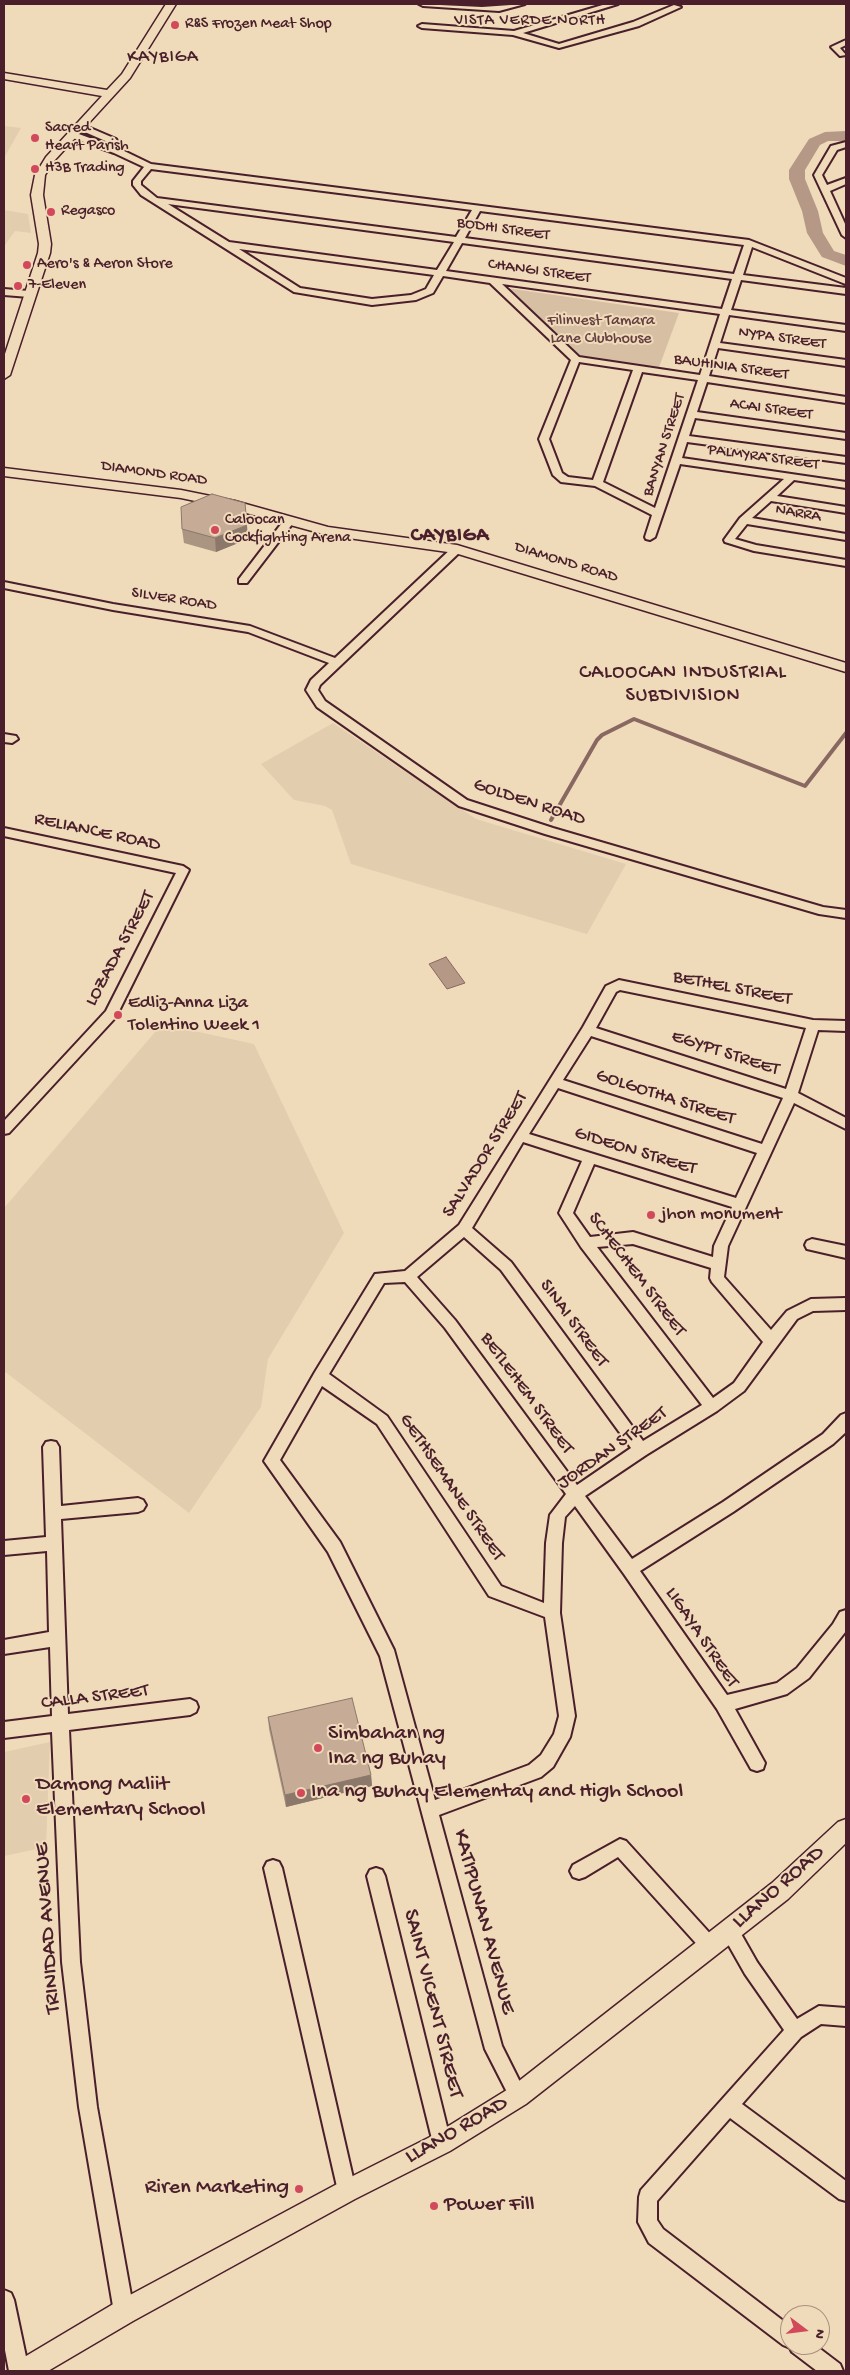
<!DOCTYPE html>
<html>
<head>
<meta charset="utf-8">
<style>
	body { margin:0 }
	#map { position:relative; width:850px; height:2375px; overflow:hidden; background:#efdbb9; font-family:"Gochi Hand",sans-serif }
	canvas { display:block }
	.frame { position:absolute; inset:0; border:5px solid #4a1f2b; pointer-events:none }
	.north { position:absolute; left:780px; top:2305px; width:50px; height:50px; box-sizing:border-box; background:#efdbb9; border:1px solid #ad9080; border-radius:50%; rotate:105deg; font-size:14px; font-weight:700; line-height:20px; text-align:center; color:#4a1f2b }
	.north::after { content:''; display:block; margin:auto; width:18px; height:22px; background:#d1495b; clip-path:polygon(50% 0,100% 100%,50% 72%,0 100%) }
</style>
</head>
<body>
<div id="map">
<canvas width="850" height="2375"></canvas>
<div class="frame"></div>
<div class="north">N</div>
</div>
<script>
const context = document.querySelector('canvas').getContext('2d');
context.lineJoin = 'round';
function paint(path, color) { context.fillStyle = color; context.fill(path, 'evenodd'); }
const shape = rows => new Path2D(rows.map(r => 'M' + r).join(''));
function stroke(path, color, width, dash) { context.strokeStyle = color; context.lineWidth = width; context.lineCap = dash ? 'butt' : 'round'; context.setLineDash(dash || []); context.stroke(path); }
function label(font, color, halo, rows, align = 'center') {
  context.font = font + ' "Gochi Hand",sans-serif'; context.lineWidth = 4; context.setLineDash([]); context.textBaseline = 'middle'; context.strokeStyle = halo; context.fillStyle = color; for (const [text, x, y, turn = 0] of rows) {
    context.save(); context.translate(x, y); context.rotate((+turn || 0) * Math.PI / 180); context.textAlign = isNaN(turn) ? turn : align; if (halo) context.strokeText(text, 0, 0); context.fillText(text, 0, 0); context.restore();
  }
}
const built = shape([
	[4,126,21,128,4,158],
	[4,210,28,214,31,233,15,231,5,245],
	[333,723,476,819,626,864,587,934,351,864,332,810,325,806,294,800,261,764],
	[162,1024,254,1044,344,1233,268,1359,261,1407,189,1513,4,1371,4,1208],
	[50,1742,46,1847,4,1856,4,1752]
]);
const green = shape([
	[506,288,679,313,658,370,583,359]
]);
const water = shape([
	[446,957,465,983,447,989,429,964,446,957]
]);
const stream = shape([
	[551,820,597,740,602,735,634,719,805,786,846,733]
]);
const river = shape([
	[846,131,846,141,828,141,820,145,805,170,805,179,818,211,823,233,834,251,846,255,846,266,822,257,820,254,807,233,802,211,789,179,789,170,809,139,825,132,846,131]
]);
const minor = shape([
	[419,4,482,7,525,4,499,11,423,6,419,4],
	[606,4,618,4,523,33,559,44,633,22,674,5,681,7,639,26,559,48,513,35,422,28,418,26,422,24,514,31,606,4],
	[846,40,846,45,840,48,846,55,840,56,831,47,846,40],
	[81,124,116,139,117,141,110,143,78,129,78,125,81,124],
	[70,133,76,133,120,149,151,164,749,240,846,278,846,284,843,283,752,247,743,275,846,288,846,294,741,280,731,310,846,325,846,331,729,315,720,343,846,360,846,366,718,348,709,376,846,397,846,403,707,382,697,412,846,433,846,439,695,418,689,436,846,457,846,463,687,442,682,458,846,482,846,488,794,480,777,496,846,507,846,513,771,501,752,518,846,534,846,540,747,524,735,539,756,545,846,560,846,566,754,551,725,542,724,540,740,518,784,479,680,464,655,537,650,540,646,539,645,537,652,515,595,486,561,482,553,475,539,439,571,360,490,283,443,276,433,293,416,300,372,305,294,292,141,195,133,185,133,181,144,167,114,153,70,137,70,133],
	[151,169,472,210,456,237,157,198,141,185,141,181,151,169],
	[168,204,454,242,437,270,229,242,168,204],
	[480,211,744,245,734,274,465,238,480,211],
	[462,243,732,279,722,309,446,271,462,243],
	[239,249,434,275,426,289,411,295,372,299,300,288,239,249],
	[502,284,720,314,700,375,579,357,502,284],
	[579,362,633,370,593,480,568,477,562,473,549,439,579,362],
	[642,372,698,380,655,508,603,482,642,372],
	[846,142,846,147,837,150,822,175,827,185,846,178,846,184,830,191,846,226,846,238,842,235,814,175,831,146,846,142],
	[4,289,29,291,34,294,29,297,4,295,4,289],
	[289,518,294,521,293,523,247,583,239,583,239,579,285,519,289,518],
	[457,546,462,549,461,551,320,685,318,690,325,701,467,800,553,828,823,907,846,910,846,918,819,914,545,834,459,806,317,707,306,690,311,680,329,663,248,632,113,610,4,588,4,582,113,604,250,626,335,658,453,547,457,546],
	[4,734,16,736,18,739,12,743,4,742,4,734],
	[4,828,183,866,189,870,116,1017,9,1133,4,1134,4,1121,106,1011,176,873,4,836,4,828],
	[619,980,813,1020,846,1021,846,1031,818,1030,798,1093,846,1118,846,1129,794,1103,728,1246,724,1277,771,1330,787,1311,811,1299,846,1298,846,1310,813,1311,797,1319,744,1391,717,1411,646,1455,585,1496,632,1559,723,1502,823,1434,841,1415,846,1413,846,1432,833,1444,733,1512,640,1571,727,1695,777,1683,797,1668,833,1624,840,1612,846,1610,846,1631,809,1678,787,1694,735,1709,765,1763,763,1769,757,1771,751,1769,717,1709,624,1574,575,1506,565,1517,562,1543,560,1613,575,1716,570,1737,553,1767,541,1777,439,1815,502,2046,527,2096,524,2102,518,2105,512,2102,485,2049,380,1656,328,1552,264,1461,315,1372,375,1274,405,1271,459,1225,583,1027,606,986,619,980],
	[620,990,806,1028,786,1089,596,1028,616,992,620,990],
	[591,1036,783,1098,762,1144,563,1080,591,1036],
	[558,1088,757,1153,736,1198,529,1134,558,1088],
	[523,1142,582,1161,559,1213,581,1247,702,1405,643,1441,511,1262,472,1228,523,1142],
	[594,1164,732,1207,714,1246,713,1257,633,1232,590,1237,573,1213,594,1164],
	[464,1237,501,1270,631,1448,577,1485,455,1320,417,1277,464,1237],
	[633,1244,711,1268,710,1278,712,1282,763,1342,734,1383,713,1398,597,1247,633,1244],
	[405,1282,445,1328,566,1494,550,1515,546,1543,544,1603,501,1586,387,1416,329,1374,384,1283,405,1282],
	[322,1386,377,1424,489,1596,545,1617,559,1716,554,1734,541,1755,529,1765,435,1800,394,1650,340,1542,280,1460,322,1386],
	[812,1239,846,1246,846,1258,807,1249,805,1245,807,1241,812,1239],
	[51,1441,56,1442,59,1447,61,1506,138,1498,143,1500,146,1505,143,1510,138,1512,61,1519,68,1714,190,1699,196,1702,198,1707,196,1712,190,1715,69,1730,80,1962,97,2107,134,2312,131,2319,124,2322,117,2319,114,2312,79,2107,62,1962,52,1732,4,1738,4,1722,52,1716,50,1647,4,1654,4,1640,49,1632,47,1551,4,1555,4,1541,46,1537,43,1447,46,1442,51,1441],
	[620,1839,626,1841,715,1939,718,1945,715,1951,709,1954,703,1951,618,1857,585,1877,579,1879,573,1877,570,1871,573,1865,620,1839],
	[273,1860,279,1862,282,1868,356,2191,354,2198,347,2200,340,2198,338,2191,264,1868,267,1862,273,1860],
	[376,1868,382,1870,385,1876,451,2143,449,2150,442,2152,435,2150,433,2143,367,1876,370,1870,376,1868],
	[730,1922,736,1925,757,1962,797,2019,819,2006,846,2008,846,2026,821,2024,801,2037,742,2104,846,2181,846,2201,839,2199,730,2118,657,2201,657,2220,663,2229,790,2326,790,2345,815,2345,840,2364,843,2371,817,2371,792,2352,790,2348,783,2345,649,2243,638,2222,639,2197,641,2190,784,2030,745,1974,724,1937,721,1931,724,1925,730,1922],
	[4,2290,11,2293,14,2300,29,2371,9,2371,4,2345,4,2290]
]);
const major = shape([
	[166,4,176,4,130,78,54,161,45,175,43,195,51,244,50,253,10,375,4,379,4,357,38,253,39,244,31,195,35,175,46,157,102,96,4,79,4,73,107,90,122,74,166,4],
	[4,468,181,490,235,501,328,527,457,545,846,663,846,672,455,553,327,535,228,508,181,498,4,476,4,468],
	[846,1819,846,1843,788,1899,526,2104,450,2151,355,2199,133,2321,48,2371,13,2371,16,2362,115,2303,339,2183,434,2135,510,2088,772,1883,838,1822,846,1819]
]);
const wall = shape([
	[182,529,248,539,216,552,184,543],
	[268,1717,371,1775,372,1786,286,1807,269,1729]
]);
const shadedWall = shape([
	[247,525,248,539,216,552,215,538],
	[371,1775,372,1786,286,1807,285,1795]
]);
const building = shape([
	[212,494,245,503,247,525,215,538,182,529,181,507,212,494],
	[352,1698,371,1775,285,1795,268,1717,352,1698]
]);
const markers = [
	[175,25,5,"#d1495b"],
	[35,138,5,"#d1495b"],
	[35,169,5,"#d1495b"],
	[51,212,5,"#d1495b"],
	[27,265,5,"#d1495b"],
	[18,286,5,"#d1495b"],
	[215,530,5,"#d1495b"],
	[118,1015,5,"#d1495b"],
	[651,1215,5,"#d1495b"],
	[318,1748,5,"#d1495b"],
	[301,1793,5,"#d1495b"],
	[26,1799,5,"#d1495b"],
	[299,2189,5,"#d1495b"],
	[434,2206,5,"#d1495b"]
];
const farNeighbourhoodnames = [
	["VISTA VERDE NORTH",530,22]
];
const farPoinames = [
	["R&S Frozen Meat Shop",185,25],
	["Sacred",45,129],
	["Heart Parish",45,147],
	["H3B Trading",45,169],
	["Regasco",61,212],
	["Aero's & Aeron Store",37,265],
	["7-Eleven",28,286],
	["Caloocan",225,521],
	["Cockfighting Arena",225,539]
];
const farStreetnames = [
	["BODHI STREET",503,230,8],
	["CHANGI STREET",539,272,8],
	["NYPA STREET",782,339,8],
	["BAUHINIA STREET",731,368,8],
	["ACAI STREET",771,410,8],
	["BANYAN STREET",665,445,-72],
	["PALMYRA STREET",763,458,8],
	["DIAMOND ROAD",154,474,8],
	["NARRA",798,514,10],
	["DIAMOND ROAD",566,563,17],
	["SILVER ROAD",174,600,9]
];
const farParknames = [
	["Filinvest Tamara",601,322],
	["Lane Clubhouse",601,340]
];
const farQuarternames = [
	["KAYBIGA",163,58]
];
const streetNames = [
	["GOLDEN ROAD",529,803,18],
	["RELIANCE ROAD",97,833,12],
	["LOZADA STREET",121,949,-62],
	["BETHEL STREET",732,989,11],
	["EGYPT STREET",725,1054,18],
	["GOLGOTHA STREET",665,1098,18],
	["GIDEON STREET",635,1152,17],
	["SALVADOR STREET",486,1155,-58],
	["SCHECHEM STREET",636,1275,53],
	["SINAI STREET",573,1324,54],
	["BETLEHEM STREET",526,1394,54],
	["JORDAN STREET",613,1449,-35],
	["GETHSEMANE STREET",451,1488,56],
	["LIGAYA STREET",701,1638,56],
	["CALLA STREET",95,1698,-7]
];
const poiNames = [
	["Edliz-Anna Liza",128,1004],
	["Tolentino Week 1",128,1026],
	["jhon monument",661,1215]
];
const farDistrictnames = [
	["CAYBIGA",450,537]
];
const neighbourhoodNames = [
	["CALOOCAN INDUSTRIAL",683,674],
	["SUBDIVISION",683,697]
];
const nearPoinames = [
	["Simbahan ng",328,1735],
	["Ina ng Buhay",328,1760],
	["Damong Maliit",36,1786],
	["Elementary School",36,1811],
	["Ina ng Buhay Elementay and High School",311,1793],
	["Riren Marketing",289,2189,"right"],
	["Power Fill",444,2206]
];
const nearStreetnames = [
	["LLANO ROAD",779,1888,-41],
	["KATIPUNAN AVENUE",483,1922,75],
	["TRINIDAD AVENUE",49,1928,-94],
	["SAINT VICENT STREET",432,2004,76],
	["LLANO ROAD",457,2131,-30]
];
paint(built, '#e3cdaf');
paint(green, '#d7bfa4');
paint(water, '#b59886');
stroke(water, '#8a6862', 1);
stroke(stream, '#8a6862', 4);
paint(river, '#b59886');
stroke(minor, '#4a1f2b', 4);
stroke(major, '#4a1f2b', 3);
paint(minor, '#efdbb9');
paint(major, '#efdbb9');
paint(wall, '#aa9482');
paint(shadedWall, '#8b786a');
paint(building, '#c6ac97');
stroke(building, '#8b786a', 1);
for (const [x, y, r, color] of markers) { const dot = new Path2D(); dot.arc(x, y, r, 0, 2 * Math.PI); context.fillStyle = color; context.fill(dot); stroke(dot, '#efdbb9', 2); }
context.letterSpacing = '1px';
label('16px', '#4a1f2b', '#efdbb9', farNeighbourhoodnames);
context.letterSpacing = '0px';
label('16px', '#4a1f2b', '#efdbb9', farPoinames, 'left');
label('16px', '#4a1f2b', '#efdbb9', farStreetnames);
label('16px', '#663f43', '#efdbb9', farParknames);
context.letterSpacing = '1px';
label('18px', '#4a1f2b', '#efdbb9', farQuarternames);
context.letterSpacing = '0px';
label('19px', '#4a1f2b', '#efdbb9', streetNames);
label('19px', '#4a1f2b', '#efdbb9', poiNames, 'left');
context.letterSpacing = '1px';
label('bold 20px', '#4a1f2b', '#efdbb9', farDistrictnames);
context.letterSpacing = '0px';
context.letterSpacing = '1px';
label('20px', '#4a1f2b', '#efdbb9', neighbourhoodNames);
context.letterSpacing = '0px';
label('22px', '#4a1f2b', '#efdbb9', nearPoinames, 'left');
label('22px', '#4a1f2b', '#efdbb9', nearStreetnames);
</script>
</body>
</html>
